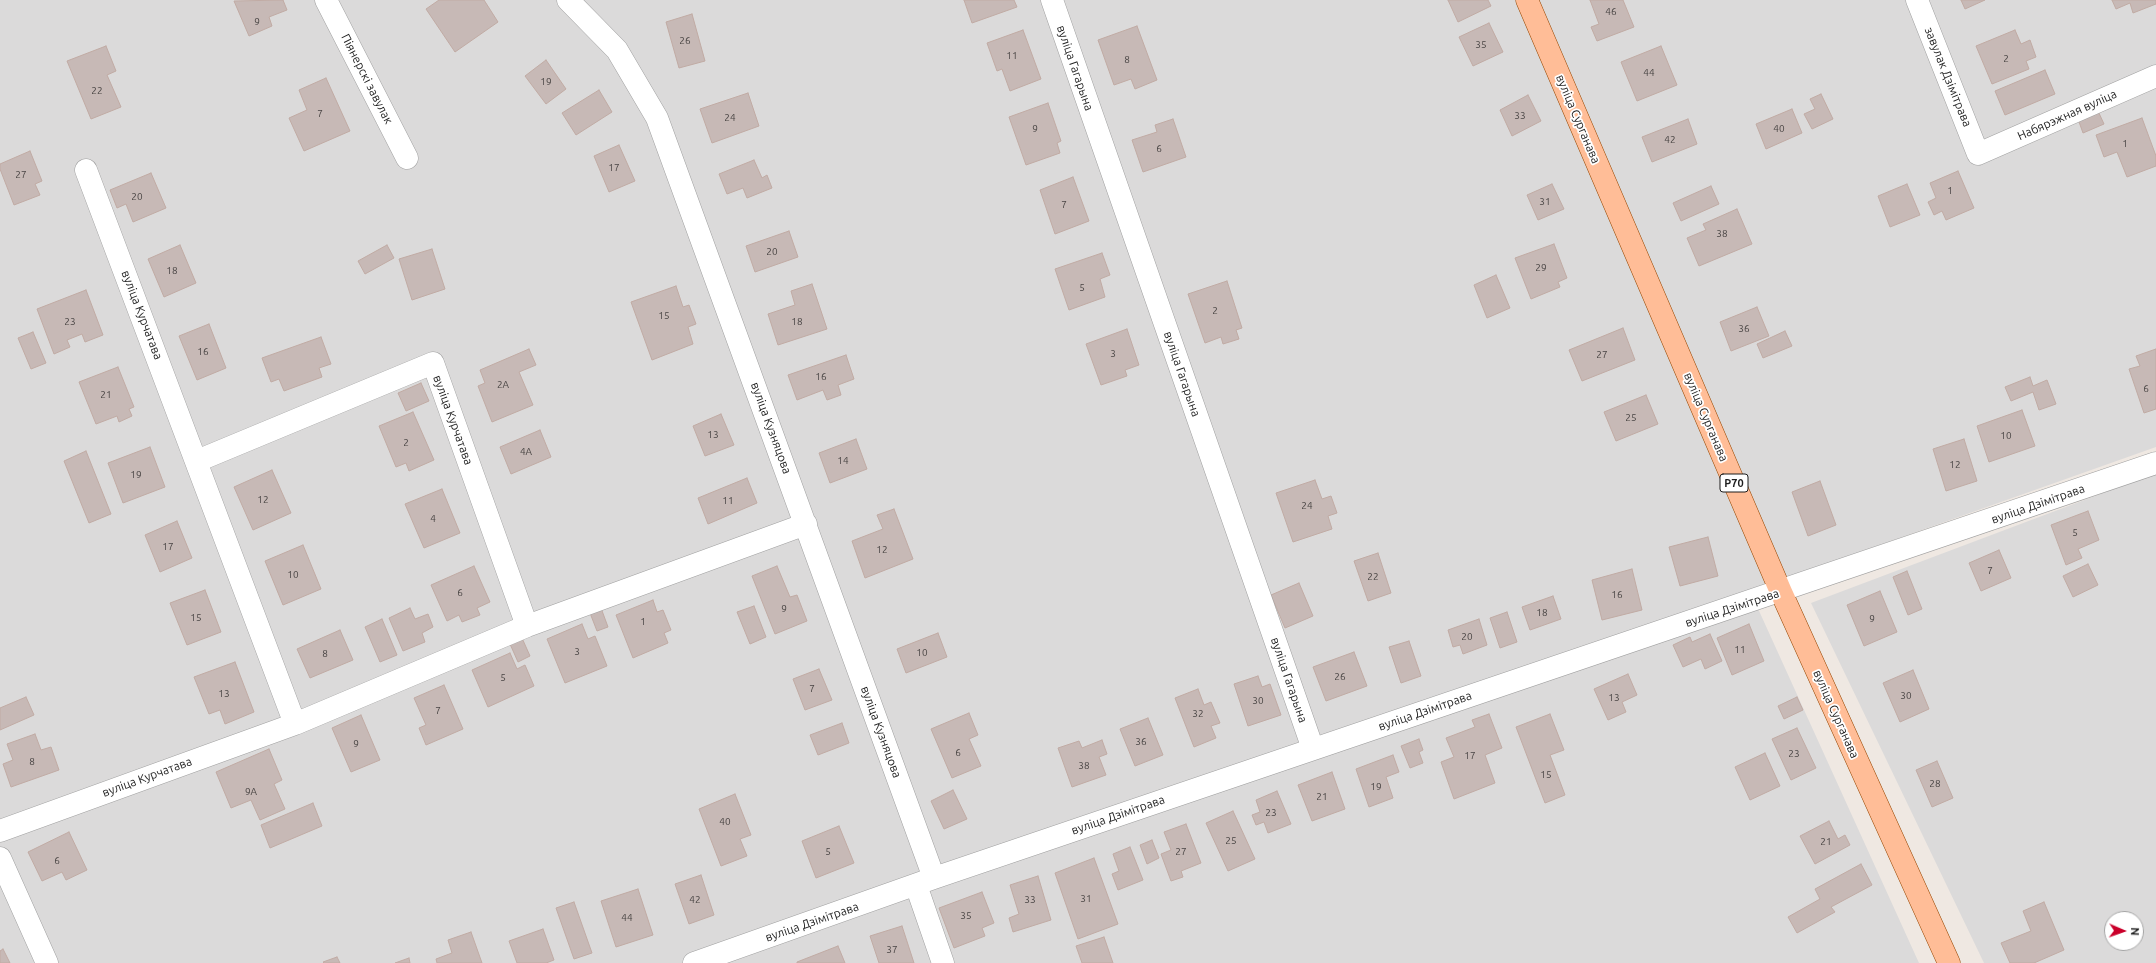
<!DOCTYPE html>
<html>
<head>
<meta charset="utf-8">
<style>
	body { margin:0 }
	#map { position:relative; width:2156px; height:963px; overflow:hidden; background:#efe8e2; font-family:Ubuntu,sans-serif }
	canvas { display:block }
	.north { position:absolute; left:2104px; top:911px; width:40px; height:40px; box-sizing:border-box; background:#fff; border:1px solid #a5a5a5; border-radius:50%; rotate:92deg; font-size:11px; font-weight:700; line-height:16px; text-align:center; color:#1d1d1d }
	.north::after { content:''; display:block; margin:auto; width:14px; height:18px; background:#ca002a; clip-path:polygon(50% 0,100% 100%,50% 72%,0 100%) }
</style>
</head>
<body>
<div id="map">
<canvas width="2156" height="963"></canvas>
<div class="north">N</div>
</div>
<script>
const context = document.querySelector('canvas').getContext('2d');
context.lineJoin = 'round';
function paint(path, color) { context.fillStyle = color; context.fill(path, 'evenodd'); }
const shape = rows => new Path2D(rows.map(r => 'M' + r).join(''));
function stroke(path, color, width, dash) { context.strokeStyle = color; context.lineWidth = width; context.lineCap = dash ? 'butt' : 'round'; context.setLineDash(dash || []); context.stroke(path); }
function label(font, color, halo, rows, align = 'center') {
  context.font = font + ' Ubuntu,sans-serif'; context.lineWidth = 3.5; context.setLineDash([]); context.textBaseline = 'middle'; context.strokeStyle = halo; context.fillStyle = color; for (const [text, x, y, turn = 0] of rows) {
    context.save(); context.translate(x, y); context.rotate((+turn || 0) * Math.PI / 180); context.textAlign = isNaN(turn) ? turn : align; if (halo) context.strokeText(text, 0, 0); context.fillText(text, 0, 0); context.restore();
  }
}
const residential = shape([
	[0,0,2156,0,2156,447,1750,591,1919,963,0,963],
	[2156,473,2156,963,1984,963,1811,603],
	[2112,919,2136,919,2136,943,2112,943]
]);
const building = shape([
	[283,0,287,10,269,17,272,26,249,36,234,1,283,0],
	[439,0,484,0,498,22,455,52,426,9,439,0],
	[964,0,1014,0,1017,7,972,23,964,0],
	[1448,0,1488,0,1491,6,1458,22,1448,0],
	[1590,0,1623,0,1634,27,1597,41,1591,27,1599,24,1590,0],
	[1961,0,1985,0,1965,9,1961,0],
	[2112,0,2156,0,2156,4,2133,13,2130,3,2116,9,2112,0],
	[692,14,705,61,679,68,666,22,692,14],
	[1489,23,1503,52,1473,66,1459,37,1489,23],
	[1137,26,1157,80,1135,89,1131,79,1114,85,1098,40,1137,26],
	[1023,30,1041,79,1010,91,1002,69,997,71,987,43,1023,30],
	[2015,30,2021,44,2030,40,2036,57,2026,61,2029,69,1992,84,1976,46,2015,30],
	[106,46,116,71,107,75,121,107,91,119,67,61,106,46],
	[1661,46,1677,85,1637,101,1621,62,1661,46],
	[546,60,566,89,546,104,525,76,546,60],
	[2045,70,2055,94,2005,115,1995,91,2045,70],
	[326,78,350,131,304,151,289,118,307,110,299,90,326,78],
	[599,90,612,112,576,135,562,113,599,90],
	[748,93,759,126,712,143,700,109,748,93],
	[1821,94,1833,119,1812,129,1804,114,1815,109,1810,99,1821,94],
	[1528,95,1541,121,1512,136,1500,110,1528,95],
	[1048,103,1061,141,1057,143,1060,153,1026,165,1009,117,1048,103],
	[1792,109,1802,133,1766,149,1756,124,1792,109],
	[2098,111,2104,124,2083,133,2078,119,2098,111],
	[2142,118,2156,156,2156,166,2127,177,2117,152,2104,157,2096,135,2142,118],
	[1173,119,1186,157,1143,172,1132,140,1157,132,1155,125,1173,119],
	[1688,119,1697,144,1652,162,1642,137,1688,119],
	[619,145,635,181,609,192,594,156,619,145],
	[30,151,42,181,35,184,40,195,14,205,0,169,0,164,30,151],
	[754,160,762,178,767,175,772,188,747,198,743,188,727,194,719,174,754,160],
	[1958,171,1974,208,1946,220,1942,211,1934,215,1928,202,1936,198,1930,183,1958,171],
	[151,173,166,208,133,222,126,204,117,208,110,190,151,173],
	[1073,177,1089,221,1055,234,1040,190,1073,177],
	[1552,184,1564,209,1538,220,1527,195,1552,184],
	[1907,184,1920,215,1890,227,1878,196,1907,184],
	[1711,186,1719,204,1681,221,1673,203,1711,186],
	[1737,209,1752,244,1699,266,1687,238,1706,230,1703,224,1737,209],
	[789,231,798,257,755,272,746,246,789,231],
	[1554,244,1567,278,1558,282,1560,287,1531,299,1515,258,1554,244],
	[180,245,196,283,164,297,148,259,180,245],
	[387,245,394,258,365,274,358,261,387,245],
	[432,249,445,289,412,300,399,259,432,249],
	[1102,253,1110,275,1100,279,1105,297,1069,310,1055,269,1102,253],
	[1496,275,1510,308,1487,318,1474,285,1496,275],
	[1227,281,1242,328,1236,330,1239,339,1223,344,1221,337,1205,343,1188,294,1227,281],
	[812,284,827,329,778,345,768,314,795,305,791,291,812,284],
	[676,286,683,307,689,305,696,324,688,327,693,344,652,360,631,302,676,286],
	[86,290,103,335,85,342,82,334,67,340,70,347,54,354,37,309,86,290],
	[1757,307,1769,336,1731,351,1720,322,1757,307],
	[209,324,226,368,197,380,179,336,209,324],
	[1623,328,1635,360,1582,381,1569,350,1623,328],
	[1127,329,1139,365,1125,370,1127,376,1101,385,1086,344,1127,329],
	[1785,331,1792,346,1763,358,1757,344,1785,331],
	[33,332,46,363,31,369,18,338,33,332],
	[321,337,331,364,319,368,322,377,284,391,279,379,271,382,262,358,321,337],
	[529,349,536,365,519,372,533,405,492,422,478,386,485,383,480,370,529,349],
	[2156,349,2156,409,2144,413,2129,369,2140,366,2136,356,2156,349],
	[846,355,854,379,838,385,841,395,827,400,823,390,797,400,788,375,846,355],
	[118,367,134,407,129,409,132,416,119,422,117,416,96,424,79,382,118,367],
	[2030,377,2033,386,2047,380,2056,404,2039,410,2033,392,2011,401,2005,387,2030,377],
	[421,383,429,401,406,411,398,393,421,383],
	[1646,395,1658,424,1616,441,1604,412,1646,395],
	[2022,410,2035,446,1989,462,1977,426,2022,410],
	[413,412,434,460,409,471,406,463,396,467,379,426,413,412],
	[721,414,734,445,705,456,693,426,721,414],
	[540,430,551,457,511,474,500,447,540,430],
	[856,439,867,469,830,483,819,453,856,439],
	[1964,439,1977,481,1946,491,1933,449,1964,439],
	[150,447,165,487,123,503,108,463,150,447],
	[86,451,111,514,89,523,64,461,86,451],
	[272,470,291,513,253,530,234,487,272,470],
	[747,478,757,503,708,524,698,498,747,478],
	[1315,480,1322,499,1331,496,1337,513,1328,516,1332,529,1293,542,1276,493,1315,480],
	[1820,481,1836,525,1808,536,1792,492,1820,481],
	[442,489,460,533,424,548,405,504,442,489],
	[894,509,913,559,865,578,852,541,883,529,877,515,894,509],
	[2088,511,2099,540,2078,549,2082,558,2066,565,2051,525,2088,511],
	[177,521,192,558,160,572,145,535,177,521],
	[1708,537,1718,576,1680,586,1669,547,1708,537],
	[303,545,321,589,283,605,265,561,303,545],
	[1999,550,2011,578,1981,591,1969,563,1999,550],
	[1378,553,1391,593,1368,601,1354,561,1378,553],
	[2088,564,2098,585,2073,597,2063,576,2088,564],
	[474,566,490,602,477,608,480,615,462,622,459,615,447,621,431,585,474,566],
	[777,566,790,597,797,595,807,621,775,634,752,576,777,566],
	[1632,569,1642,610,1602,620,1592,580,1632,569],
	[1907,571,1922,609,1908,615,1893,577,1907,571],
	[1299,583,1313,616,1285,628,1271,595,1299,583],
	[205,590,221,632,187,645,170,603,205,590],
	[1880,591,1897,632,1864,646,1847,605,1880,591],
	[1553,596,1561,619,1530,630,1522,607,1553,596],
	[653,600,657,612,663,610,671,630,664,633,668,643,633,658,616,615,653,600],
	[754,606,766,637,750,644,737,612,754,606],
	[410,608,415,619,428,614,433,627,422,633,425,642,403,651,389,618,410,608],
	[601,608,608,627,597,631,590,613,601,608],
	[1507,612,1517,642,1500,648,1490,618,1507,612],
	[382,619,397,655,380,662,365,627,382,619],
	[1479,619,1487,645,1463,654,1460,645,1453,647,1448,630,1479,619],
	[582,624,588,639,595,636,607,666,565,683,547,639,582,624],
	[1749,624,1764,661,1732,675,1717,638,1749,624],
	[340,630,353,660,310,678,297,649,340,630],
	[938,633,947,657,906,673,897,649,938,633],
	[1710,634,1722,661,1705,669,1701,659,1683,667,1673,645,1690,637,1692,642,1710,634],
	[522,638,530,656,518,662,510,644,522,638],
	[1409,641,1421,676,1401,683,1389,647,1409,641],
	[1354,652,1367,686,1326,701,1313,667,1354,652],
	[510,653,517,669,525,665,534,686,488,707,472,670,510,653],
	[235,662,254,712,225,724,220,710,209,714,194,677,235,662],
	[819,669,832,700,805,710,793,679,819,669],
	[1913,670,1929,709,1900,722,1883,683,1913,670],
	[1628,674,1637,695,1622,702,1626,712,1608,720,1594,689,1628,674],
	[1258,676,1262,687,1270,684,1281,715,1248,726,1234,684,1258,676],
	[444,685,463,729,426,745,419,728,426,725,414,698,444,685],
	[1198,689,1204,705,1211,702,1220,723,1211,726,1216,738,1194,747,1175,698,1198,689],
	[26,697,34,715,0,730,0,708,26,697],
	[1797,697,1803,710,1784,719,1778,706,1797,697],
	[969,713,978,735,969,739,981,766,952,778,931,729,969,713],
	[1489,714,1502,748,1485,755,1495,783,1454,799,1441,762,1454,757,1446,738,1475,727,1472,720,1489,714],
	[1550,714,1564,750,1550,755,1565,795,1545,803,1516,727,1550,714],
	[361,715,380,760,351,772,332,728,361,715],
	[1148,718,1163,755,1135,766,1120,729,1148,718],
	[842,723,849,743,818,755,810,735,842,723],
	[1797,728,1816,768,1791,780,1772,739,1797,728],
	[35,734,41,750,51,747,59,770,11,787,3,764,13,760,7,744,35,734],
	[1419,739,1423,750,1419,752,1423,763,1410,768,1401,746,1419,739],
	[1102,740,1107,754,1099,757,1106,775,1072,787,1058,748,1079,741,1082,748,1102,740],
	[269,749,282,780,274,784,285,809,260,820,251,800,231,808,216,772,269,749],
	[1765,753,1780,786,1750,800,1735,767,1765,753],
	[1393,755,1399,772,1386,777,1393,798,1369,807,1356,769,1393,755],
	[1937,761,1953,798,1932,807,1916,770,1937,761],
	[1332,772,1345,809,1312,821,1298,785,1332,772],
	[953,790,967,819,944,829,931,801,953,790],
	[1277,791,1291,824,1268,833,1264,822,1256,825,1252,815,1260,812,1256,800,1277,791],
	[735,794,751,835,740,839,747,856,721,866,699,809,735,794],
	[313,803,322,826,270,848,261,825,313,803],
	[1233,811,1255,859,1228,871,1206,823,1233,811],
	[1829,821,1838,839,1845,835,1850,845,1815,864,1800,836,1829,821],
	[1186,824,1201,863,1181,871,1183,877,1171,881,1161,854,1171,850,1164,832,1186,824],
	[839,826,854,863,816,878,802,841,839,826],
	[69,832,87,870,66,880,62,872,42,881,28,852,69,832],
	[1152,840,1159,858,1147,864,1140,845,1152,840],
	[1130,847,1143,880,1118,890,1112,874,1119,871,1113,854,1130,847],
	[1094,858,1118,924,1078,939,1055,873,1094,858],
	[1861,864,1872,885,1831,907,1835,912,1797,933,1788,917,1820,899,1815,889,1861,864],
	[701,875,714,915,689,924,675,884,701,875],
	[1038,876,1051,920,1013,932,1009,918,1019,914,1010,885,1038,876],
	[638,889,653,935,616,947,601,901,638,889],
	[982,892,994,923,982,928,985,936,954,948,939,908,982,892],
	[574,902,592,953,574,959,556,908,574,902],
	[2044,902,2064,950,2034,963,2010,963,2001,943,2031,931,2023,911,2044,902],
	[902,926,914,963,879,963,870,936,902,926],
	[543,929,554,960,546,963,517,963,509,941,543,929],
	[471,932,482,963,437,963,436,959,452,953,448,940,471,932],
	[1104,937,1113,963,1082,963,1076,946,1104,937],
	[838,946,845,963,797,963,797,962,838,946],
	[3,949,10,963,0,963,0,951,3,949],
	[337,957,340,963,324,963,323,962,337,957],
	[409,958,410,963,395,963,409,958]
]);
const minor = shape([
	[326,0,407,158],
	[568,0,617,50,657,118,934,878],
	[1052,0,1313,749],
	[1917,0,1978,154,2156,76],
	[86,170,295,724],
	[197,461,433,363,527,626],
	[0,831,295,724,527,626,806,524],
	[0,858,47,963],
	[916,885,943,963],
	[694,963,934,878,2156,463]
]);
const major = shape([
	[1527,0,1781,592,1949,963]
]);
const numberNames = [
	["46",1611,12],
	["9",257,22],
	["26",685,41],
	["35",1481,45],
	["11",1012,56],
	["2",2006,59],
	["8",1127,60],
	["44",1649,73],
	["19",546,82],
	["22",97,91],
	["7",320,114],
	["33",1520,116],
	["24",730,118],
	["9",1035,129],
	["40",1779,129],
	["42",1670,140],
	["1",2125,144],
	["6",1159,149],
	["17",614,168],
	["27",21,175],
	["1",1950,191],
	["20",137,197],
	["31",1545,202],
	["7",1064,205],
	["38",1722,234],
	["20",772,252],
	["29",1541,268],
	["18",172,271],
	["5",1082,288],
	["2",1215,311],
	["15",664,316],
	["23",70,322],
	["18",797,322],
	["36",1744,329],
	["16",203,352],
	["3",1113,354],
	["27",1602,355],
	["16",821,377],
	["2А",503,385],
	["6",2146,389],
	["21",106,395],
	["25",1631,418],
	["13",713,435],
	["10",2006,436],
	["2",406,443],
	["4А",526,452],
	["14",843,461],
	["12",1955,465],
	["19",136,475],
	["12",263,500],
	["11",728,501],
	["24",1307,506],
	["4",433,519],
	["5",2075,533],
	["17",168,547],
	["12",882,550],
	["7",1990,571],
	["10",293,575],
	["22",1373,577],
	["6",460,593],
	["16",1617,595],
	["9",784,609],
	["18",1542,613],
	["15",196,618],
	["9",1872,619],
	["1",643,622],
	["20",1467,637],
	["11",1740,650],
	["3",577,652],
	["10",922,653],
	["8",325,654],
	["26",1340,677],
	["5",503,678],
	["7",812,689],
	["13",224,694],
	["30",1906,696],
	["13",1614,698],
	["30",1258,701],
	["7",438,711],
	["32",1198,714],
	["36",1141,742],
	["9",356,744],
	["6",958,753],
	["23",1794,754],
	["17",1470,756],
	["8",32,762],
	["38",1084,766],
	["15",1546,775],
	["28",1935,784],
	["19",1376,787],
	["9А",251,792],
	["21",1322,797],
	["23",1271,813],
	["40",725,822],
	["25",1231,841],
	["21",1826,842],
	["5",828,852],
	["27",1181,852],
	["6",57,861],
	["31",1086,899],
	["42",695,900],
	["33",1030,900],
	["35",966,916],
	["44",627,918],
	["37",892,950]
];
const shields = [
	[1734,483,28]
];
const shieldNames = [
	["Р70",1734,483]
];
const streetNames = [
	["вуліца Гагарына",1075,68,71],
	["завулак Дзімітрава",1948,77,68],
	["Піянерскі завулак",367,79,63],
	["Набярэжная вуліца",2067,115,-24],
	["вуліца Сурганава",1578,119,67],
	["вуліца Курчатава",142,315,69],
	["вуліца Гагарына",1182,374,71],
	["вуліца Сурганава",1706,417,67],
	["вуліца Курчатава",453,420,70],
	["вуліца Кузняцова",771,428,70],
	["вуліца Дзімітрава",2038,504,-19],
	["вуліца Дзімітрава",1732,608,-18],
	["вуліца Гагарына",1289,680,71],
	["вуліца Дзімітрава",1425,711,-19],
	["вуліца Сурганава",1836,714,66],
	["вуліца Кузняцова",881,732,70],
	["вуліца Курчатава",147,777,-20],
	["вуліца Дзімітрава",1118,815,-19],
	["вуліца Дзімітрава",812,922,-19]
];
paint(residential, '#dbdada');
paint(building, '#c7b9b6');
stroke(building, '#c1aba4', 1);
stroke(minor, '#a1a1a1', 23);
stroke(major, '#964600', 23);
stroke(minor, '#fff', 22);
stroke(major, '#ffbd97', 22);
label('10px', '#484443', null, numberNames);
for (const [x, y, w] of shields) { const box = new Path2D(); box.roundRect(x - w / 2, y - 9, w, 18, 3); context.fillStyle = '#fff'; context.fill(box); stroke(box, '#1d1d1d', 1); }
label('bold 11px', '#1d1d1d', null, shieldNames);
label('12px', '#1d1d1d', '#fff', streetNames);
</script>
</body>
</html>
